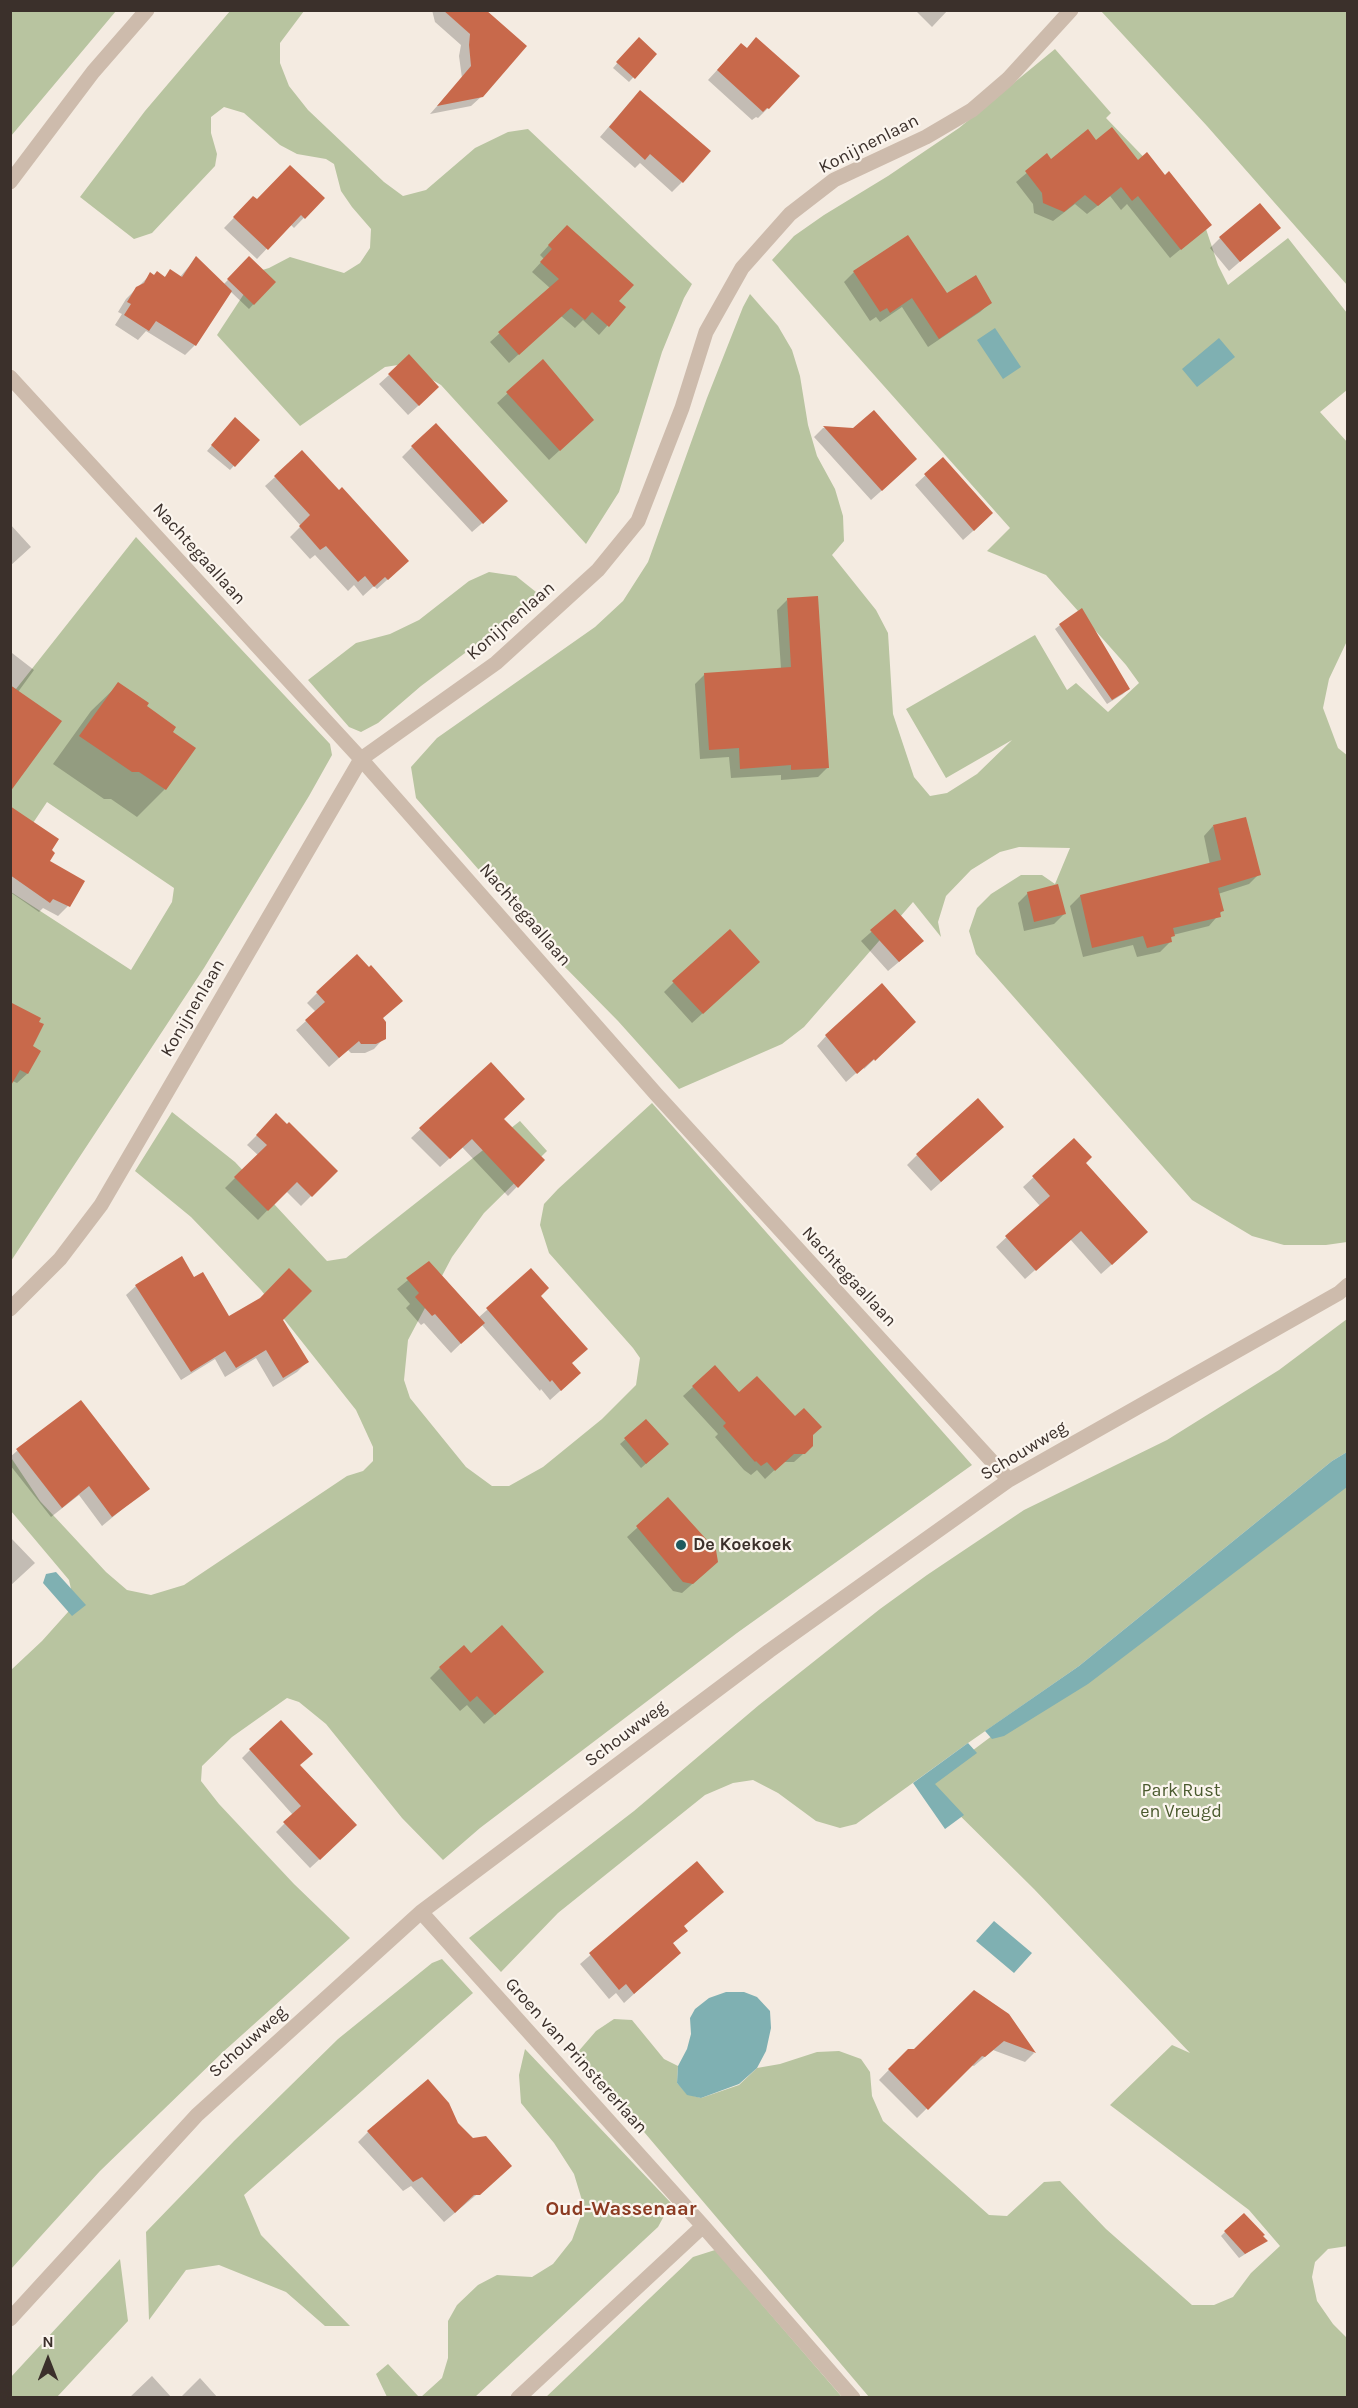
<!DOCTYPE html>
<html>
<head>
<meta charset="utf-8">
<style>
	body { margin:0 }
	#map { position:relative; width:1358px; height:2408px; overflow:hidden; background:#f4ebe1; font-family:Karla,sans-serif }
	canvas { display:block }
	.frame { position:absolute; inset:0; border:12px solid #3b302b; pointer-events:none }
	.north { position:absolute; left:18px; top:2330px; width:60px; height:60px; -webkit-text-stroke:4px #fbf5ee; paint-order:stroke; rotate:0deg; font-size:16px; font-weight:700; line-height:24px; text-align:center; color:#3b302b }
	.north::after { content:''; display:block; margin:auto; width:21px; height:27px; background:#3b302b; clip-path:polygon(50% 0,100% 100%,50% 72%,0 100%) }
</style>
</head>
<body>
<div id="map">
<canvas width="1358" height="2408"></canvas>
<div class="frame"></div>
<div class="north">N</div>
</div>
<script>
const context = document.querySelector('canvas').getContext('2d');
context.lineJoin = 'round';
function paint(path, color) { context.fillStyle = color; context.fill(path, 'evenodd'); }
const shape = rows => new Path2D(rows.map(r => 'M' + r).join(''));
function stroke(path, color, width, dash) { context.strokeStyle = color; context.lineWidth = width; context.lineCap = dash ? 'butt' : 'round'; context.setLineDash(dash || []); context.stroke(path); }
function label(font, color, halo, rows, align = 'center') {
  context.font = font + ' Karla,sans-serif'; context.lineWidth = 4.5; context.setLineDash([]); context.textBaseline = 'middle'; context.strokeStyle = halo; context.fillStyle = color; for (const [text, x, y, turn = 0] of rows) {
    context.save(); context.translate(x, y); context.rotate((+turn || 0) * Math.PI / 180); context.textAlign = isNaN(turn) ? turn : align; if (halo) context.strokeText(text, 0, 0); context.fillText(text, 0, 0); context.restore();
  }
}
const green = shape([
	[11,10,116,11,11,136,10,11],
	[230,11,304,11,280,43,280,63,289,86,308,110,384,182,403,196,426,190,475,148,508,132,528,129,692,284,684,298,662,352,619,492,586,544,441,385,419,372,398,365,385,367,300,426,217,335,259,271,269,268,290,257,344,273,360,263,370,248,371,229,352,207,341,191,334,164,326,159,297,154,280,145,244,113,224,107,211,117,211,133,217,154,215,166,152,233,134,239,80,197,145,111],
	[1101,11,1347,11,1347,285,1207,126],
	[1055,49,1111,113,1106,118,1185,200,1205,226,1218,265,1228,285,1288,238,1347,313,1347,390,1320,412,1348,443,1347,641,1329,679,1323,708,1338,748,1348,756,1347,1242,1326,1245,1284,1245,1252,1236,1192,1200,976,954,969,931,977,908,991,894,1021,875,1042,875,1055,884,1070,848,1019,847,1000,852,971,870,946,896,938,922,941,937,913,902,804,1027,782,1044,679,1089,618,1021,555,957,416,798,411,767,437,738,595,627,623,601,648,562,707,398,743,307,750,294,778,326,792,350,800,376,808,425,817,456,835,489,843,516,844,541,832,555,876,610,888,633,893,714,914,777,930,796,947,793,977,774,1012,740,946,778,906,709,1035,635,1067,690,1076,683,1108,712,1139,683,1126,665,1046,575,987,551,1010,528,772,260,794,236,824,215,888,176,959,128],
	[136,537,330,744,332,755,309,796,204,968,11,1261,11,892,131,970,172,902,174,888,47,802,11,856,11,686,16,689],
	[489,572,516,576,541,596,421,686,378,723,361,732,349,727,308,680,356,643,390,634,419,620,469,581],
	[652,1103,972,1465,737,1633,480,1828,443,1860,402,1818,326,1724,299,1702,287,1698,232,1737,202,1766,201,1781,219,1804,294,1884,350,1938,223,2052,100,2171,11,2269,11,1670,42,1641,68,1612,73,1598,69,1580,11,1511,10,1456,40,1501,106,1572,127,1590,151,1595,184,1585,347,1476,363,1471,373,1461,373,1447,356,1410,261,1290,191,1217,135,1171,172,1112,235,1162,327,1261,346,1258,520,1121,547,1151,484,1213,452,1257,408,1340,404,1380,410,1398,466,1467,492,1486,509,1486,543,1467,602,1419,636,1385,640,1358,633,1348,549,1253,540,1225,544,1204,558,1189],
	[1347,1319,1347,1452,1332,1461,1079,1666,968,1743,856,1824,840,1828,816,1821,778,1793,753,1780,733,1783,705,1795,558,1913,501,1972,469,1938,634,1811,759,1705,880,1609,927,1575,1024,1510,1167,1440,1279,1370],
	[1347,1469,1348,2246,1328,2249,1315,2262,1312,2277,1317,2301,1333,2324,1347,2338,1347,2397,869,2397,577,2053,596,2031,614,2019,632,2020,664,2059,678,2066,677,2083,687,2094,701,2098,739,2085,757,2068,780,2064,817,2052,839,2051,861,2059,870,2072,872,2096,883,2121,989,2215,1007,2216,1044,2182,1060,2181,1106,2229,1192,2305,1214,2305,1233,2297,1251,2273,1280,2246,1249,2210,1110,2105,1172,2045,1190,2053,1034,1889,928,1784],
	[442,1959,473,1993,244,2195,261,2235,350,2326,325,2326,286,2292,219,2265,186,2270,149,2320,146,2232,234,2141,338,2039,432,1963],
	[525,2049,671,2203,658,2227,475,2397,421,2397,442,2378,448,2358,448,2321,457,2305,478,2285,497,2275,532,2277,553,2264,572,2240,584,2207,574,2174,554,2143,521,2103,519,2075],
	[715,2250,842,2397,545,2398,693,2257],
	[120,2259,128,2321,57,2397,11,2397,11,2377],
	[388,2364,419,2397,387,2397,376,2374]
]);
const water = shape([
	[995,328,1021,367,1003,379,977,340],
	[1219,338,1235,357,1197,387,1182,369],
	[1347,1452,1347,1487,1088,1684,1004,1736,992,1739,985,1731,1079,1666,1332,1461],
	[56,1572,86,1605,72,1616,43,1583,46,1574],
	[968,1743,977,1753,935,1784,964,1815,945,1829,913,1783],
	[994,1921,1032,1953,1014,1973,976,1941],
	[726,1992,744,1992,757,1997,770,2011,771,2028,766,2051,757,2068,739,2084,701,2098,687,2095,677,2083,678,2066,687,2049,691,2034,690,2018,695,2009,709,1998]
]);
const shadow = shape([
	[432,10,484,10,482,96,471,106,430,114,462,78,459,56,461,45,435,22],
	[915,10,948,10,932,27],
	[634,44,655,54,629,82,613,68],
	[746,49,768,108,758,118,756,117,752,120,708,80,731,55],
	[630,102,682,182,672,192,640,163,635,168,600,137],
	[1096,142,1165,177,1210,225,1170,258,1127,204,1121,210,1110,196,1087,214,1075,204,1053,221,1034,213,1033,204,1016,182,1047,156,1051,161],
	[253,198,257,201,323,198,294,228,290,224,257,259,224,228],
	[1279,228,1229,271,1210,248,1220,238],
	[558,235,624,307,599,335,583,320,575,328,561,316,509,363,490,342,550,288,532,272,544,259,540,255],
	[196,258,223,285,249,258,274,282,249,309,230,291,195,345,185,355,146,331,138,340,115,325,122,314,118,312,126,299,151,274,164,278,170,271,180,277],
	[854,272,946,295,990,303,980,312,928,347,902,307,880,322,876,317,870,321,844,282],
	[543,361,582,430,549,460,497,403],
	[389,375,428,397,408,415,379,384],
	[230,424,258,440,230,470,207,451],
	[823,428,854,430,906,469,871,500,814,437],
	[412,447,496,511,472,532,402,457],
	[943,459,982,523,963,540,915,485],
	[275,477,397,571,377,589,374,586,363,596,354,585,348,591,315,555,310,559,290,537,301,526,265,486],
	[10,524,31,547,10,566],
	[787,600,828,767,818,777,781,780,781,775,731,778,729,757,700,759,695,684,705,674,781,669,777,610],
	[1060,625,1128,689,1123,694,1107,704,1055,629],
	[12,653,34,670,18,692,10,772],
	[119,684,171,732,194,748,165,789,137,817,111,799,104,799,53,764,91,711],
	[10,808,49,850,47,862,68,906,58,916,43,908,39,912,10,892],
	[1213,826,1259,874,1249,884,1218,894,1222,911,1209,926,1173,935,1170,939,1170,942,1160,952,1137,957,1133,945,1083,957,1070,906,1080,896,1210,865,1204,836],
	[1028,893,1064,914,1054,924,1024,931,1018,903],
	[895,911,912,951,888,971,861,941],
	[748,972,692,1023,664,992,674,982],
	[317,993,382,1019,384,1038,374,1049,365,1053,351,1053,348,1050,329,1067,296,1030,316,1012,307,1003],
	[914,1022,864,1069,863,1067,846,1082,817,1046,826,1036],
	[31,1047,39,1051,27,1074,17,1083,10,1080],
	[491,1064,502,1119,543,1160,508,1196,462,1147,440,1167,411,1138],
	[276,1116,336,1171,301,1206,286,1191,258,1220,225,1188,258,1155,247,1145],
	[992,1137,931,1191,907,1165,917,1155],
	[1074,1140,1084,1163,1137,1242,1101,1274,1070,1239,1025,1279,996,1247,1040,1206,1023,1187],
	[429,1263,478,1318,531,1271,569,1383,550,1400,541,1389,540,1391,481,1324,451,1353,424,1323,421,1325,406,1308,410,1304,397,1289],
	[136,1286,228,1318,281,1320,307,1362,297,1372,273,1387,256,1358,225,1377,215,1359,181,1380,126,1295],
	[715,1367,739,1394,795,1418,812,1436,812,1446,794,1462,783,1462,765,1479,757,1470,751,1475,744,1470,715,1437,718,1434,683,1396],
	[81,1402,148,1488,102,1526,79,1495,51,1517,10,1465,10,1457,17,1451],
	[646,1421,663,1449,641,1468,620,1444],
	[668,1500,706,1572,682,1593,673,1591,627,1537],
	[10,1537,35,1563,10,1586],
	[470,1655,532,1682,484,1724,467,1705,460,1711,430,1678,440,1668],
	[250,1750,299,1765,347,1834,310,1868,276,1832,293,1815,242,1758],
	[697,1863,683,1927,676,1940,672,1944,679,1953,624,2003,616,1993,609,1999,580,1964],
	[1008,2016,1034,2053,1025,2062,993,2050,974,2066,971,2065,917,2118,879,2080,908,2050,914,2051],
	[457,2124,500,2175,444,2222,411,2186,403,2191,358,2142,368,2132],
	[1225,2232,1261,2236,1266,2241,1239,2258,1221,2236],
	[152,2376,172,2398,129,2398],
	[200,2378,218,2398,180,2398]
]);
const building = shape([
	[443,10,486,10,527,46,483,97,437,106,471,66,469,45,470,34],
	[639,37,657,54,635,79,616,62],
	[756,37,800,76,769,109,767,108,763,112,717,70,741,43,747,48],
	[640,90,711,151,683,183,650,154,645,160,609,127],
	[1112,127,1138,160,1147,152,1165,175,1169,171,1212,225,1181,250,1138,196,1132,201,1121,187,1098,206,1085,195,1064,212,1043,203,1042,193,1025,171,1047,153,1051,159,1088,129,1096,140],
	[290,165,325,198,305,219,301,215,268,250,233,217,253,196,257,199],
	[1260,203,1281,228,1240,262,1219,237],
	[567,225,634,285,619,301,626,307,609,327,592,312,585,320,571,308,519,355,498,332,559,279,540,262,552,249,548,245],
	[908,235,947,293,976,275,992,303,939,339,912,298,890,313,887,308,880,312,853,271],
	[196,256,232,291,196,346,156,321,149,331,124,315,131,304,127,302,136,287,144,283,150,272,154,275,157,271,165,277,170,269,182,277],
	[249,256,276,282,254,305,227,279],
	[409,354,439,387,419,406,388,374],
	[543,359,594,420,560,451,506,392],
	[874,410,917,459,882,491,823,426,853,428],
	[235,417,260,440,235,467,211,445],
	[436,423,508,501,483,524,411,446],
	[302,450,339,490,342,487,409,561,388,580,385,577,374,587,365,576,358,582,326,546,320,550,299,526,310,515,274,476],
	[943,457,993,513,974,531,924,474],
	[818,596,829,768,791,770,791,765,740,769,739,748,709,750,704,673,791,667,787,598],
	[1082,608,1130,689,1112,700,1059,624],
	[118,682,149,703,147,706,176,727,173,732,196,748,166,790,139,772,132,772,79,736],
	[10,685,62,721,10,792],
	[10,806,59,839,52,850,55,853,50,861,85,881,70,907,53,899,50,903,10,875],
	[1246,817,1261,875,1218,888,1224,911,1220,912,1221,917,1173,928,1175,936,1171,937,1172,942,1147,948,1143,936,1092,948,1080,895,1221,860,1213,825],
	[1058,884,1066,914,1034,922,1027,892],
	[895,909,924,941,899,962,870,930],
	[730,929,760,962,703,1014,672,981],
	[357,954,369,967,371,965,403,1001,383,1018,386,1022,386,1039,376,1044,361,1044,359,1041,339,1058,305,1020,325,1002,316,992],
	[882,983,916,1022,875,1061,874,1059,857,1074,825,1035],
	[10,1002,41,1018,39,1022,44,1024,33,1046,41,1051,28,1074,20,1070,10,1087],
	[491,1062,525,1099,504,1119,545,1160,518,1188,472,1139,450,1159,419,1128],
	[978,1098,1004,1127,941,1182,916,1154],
	[276,1113,287,1124,289,1122,338,1171,312,1197,297,1182,268,1211,234,1177,267,1145,256,1135],
	[1074,1138,1092,1157,1086,1163,1148,1232,1112,1265,1081,1231,1036,1271,1005,1236,1050,1196,1032,1176],
	[182,1256,194,1277,203,1272,229,1316,260,1298,289,1268,312,1291,283,1320,309,1362,283,1378,266,1350,236,1368,225,1351,191,1372,135,1285],
	[429,1261,485,1323,461,1344,435,1314,432,1316,415,1297,419,1293,406,1278],
	[531,1268,549,1288,541,1296,588,1349,572,1363,581,1373,561,1391,552,1380,550,1382,486,1308],
	[715,1365,739,1392,757,1376,795,1416,804,1408,822,1427,813,1435,813,1446,805,1454,794,1454,775,1471,767,1462,761,1466,756,1461,755,1462,723,1426,726,1423,692,1386],
	[81,1400,150,1489,112,1517,89,1486,62,1508,16,1449],
	[646,1419,669,1444,646,1464,624,1438],
	[668,1497,716,1550,718,1562,693,1584,683,1582,636,1526],
	[502,1625,544,1672,495,1715,477,1696,470,1702,439,1667,464,1645,471,1653],
	[281,1720,313,1754,300,1765,357,1825,320,1860,283,1822,301,1806,249,1749],
	[697,1861,724,1892,684,1926,688,1931,673,1943,681,1953,634,1994,626,1984,619,1990,589,1953],
	[974,1990,1009,2014,1036,2053,1004,2041,985,2057,982,2056,928,2110,888,2069,908,2049,914,2049],
	[428,2079,449,2103,458,2123,473,2138,486,2136,512,2166,480,2195,474,2195,455,2213,422,2177,413,2182,367,2131],
	[1244,2213,1265,2235,1263,2236,1268,2241,1245,2254,1224,2231]
]);
const minor = shape([
	[10,182,93,72,147,10],
	[10,377,361,759,656,1094,1009,1480],
	[10,1309,60,1259,101,1205,361,759,496,663,598,570,638,521,682,408,706,332,742,268,790,214,834,180,926,137,972,110,1008,79,1071,10],
	[421,1912,703,2226,853,2398],
	[10,2319,197,2115,421,1912,769,1651,1009,1480,1339,1293,1348,1285],
	[518,2398,703,2226]
]);
const markers = [
	[681,1545,6,"#1f5a5e"]
];
const streetNames = [
	["Konijnenlaan",869,144,-27],
	["Nachtegaallaan",199,554,48],
	["Konijnenlaan",511,621,-41],
	["Nachtegaallaan",525,915,49],
	["Konijnenlaan",193,1008,-60],
	["Nachtegaallaan",849,1277,47],
	["Schouwweg",1024,1451,-31],
	["Schouwweg",626,1734,-37],
	["Schouwweg",248,2042,-42],
	["Groen van Prinstererlaan",576,2056,48]
];
const poiNames = [
	["De Koekoek",693,1545]
];
const parkNames = [
	["Park Rust",1181,1791],
	["en Vreugd",1181,1812]
];
const neighbourhoodNames = [
	["Oud-Wassenaar",621,2209]
];
paint(green, '#b8c4a0');
paint(water, '#7fb0b2');
paint(shadow, '#0003');
paint(building, '#c8694b');
stroke(minor, '#cdbbac', 15);
for (const [x, y, r, color] of markers) { const dot = new Path2D(); dot.arc(x, y, r, 0, 2 * Math.PI); context.fillStyle = color; context.fill(dot); stroke(dot, '#fbf5ee', 2); }
label('18px', '#3b302b', '#fbf5ee', streetNames);
label('bold 18px', '#3b302b', '#fbf5ee', poiNames, 'left');
label('18px', '#4a5a2e', '#fbf5ee', parkNames);
label('bold 20px', '#8c3b22', '#fbf5ee', neighbourhoodNames);
</script>
</body>
</html>
